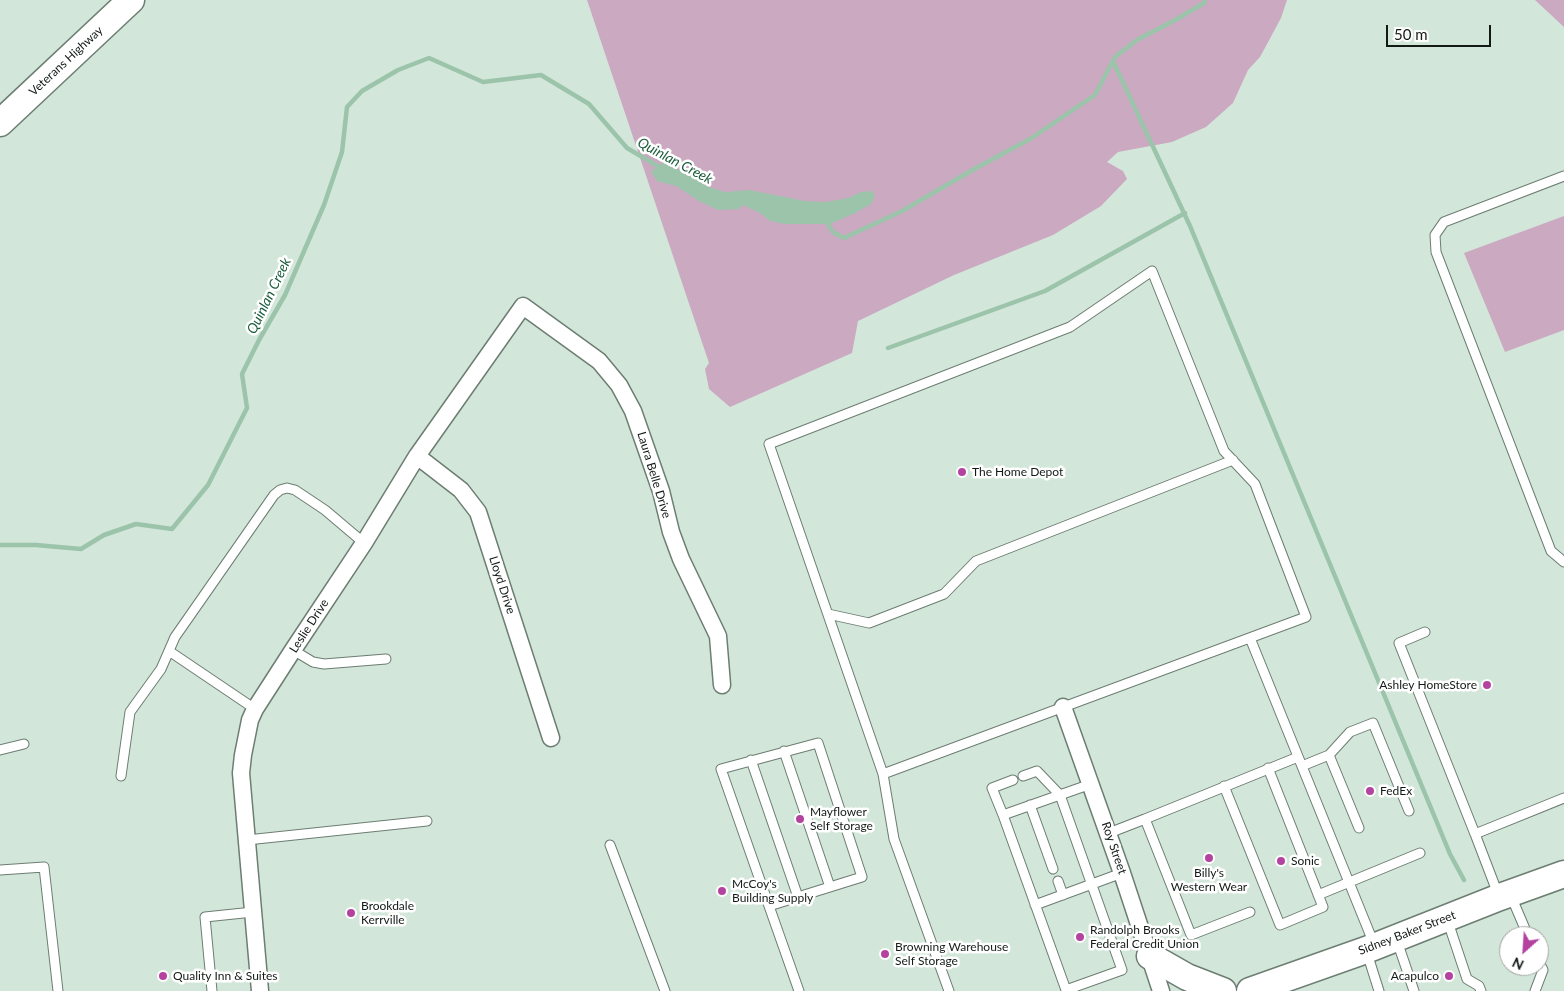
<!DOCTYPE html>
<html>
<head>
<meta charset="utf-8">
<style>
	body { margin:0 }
	#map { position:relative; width:1564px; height:991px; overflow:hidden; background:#d3e6da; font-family:Lato,sans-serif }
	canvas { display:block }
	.north { position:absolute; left:1499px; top:926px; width:50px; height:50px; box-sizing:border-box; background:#fff; border:1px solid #a1a3a2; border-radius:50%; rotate:206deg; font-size:14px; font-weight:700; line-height:20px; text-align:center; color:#131a16 }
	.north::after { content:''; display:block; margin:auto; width:18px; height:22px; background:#b4439f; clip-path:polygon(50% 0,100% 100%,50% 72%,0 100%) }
	.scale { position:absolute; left:1386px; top:25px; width:105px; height:22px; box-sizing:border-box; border:2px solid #131a16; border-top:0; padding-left:6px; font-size:15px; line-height:18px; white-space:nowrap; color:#131a16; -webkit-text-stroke:4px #fff; paint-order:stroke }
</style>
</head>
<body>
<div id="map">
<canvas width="1564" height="991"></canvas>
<div class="north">N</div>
<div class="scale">50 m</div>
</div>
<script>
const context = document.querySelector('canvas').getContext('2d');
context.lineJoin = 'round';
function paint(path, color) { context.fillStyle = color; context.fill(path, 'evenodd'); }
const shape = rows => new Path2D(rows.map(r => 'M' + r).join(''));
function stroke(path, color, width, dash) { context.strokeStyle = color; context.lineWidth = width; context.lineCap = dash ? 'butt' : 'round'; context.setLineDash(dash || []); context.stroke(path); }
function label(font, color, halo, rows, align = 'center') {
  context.font = font + ' Lato,sans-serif'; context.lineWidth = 5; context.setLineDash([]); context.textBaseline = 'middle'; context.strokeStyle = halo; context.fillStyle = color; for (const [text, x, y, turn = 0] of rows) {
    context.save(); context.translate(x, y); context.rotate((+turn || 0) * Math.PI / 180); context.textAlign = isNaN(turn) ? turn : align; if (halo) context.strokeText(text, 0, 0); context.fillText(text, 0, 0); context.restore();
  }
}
const green = shape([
	[587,0,1287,0,1281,18,1260,57,1248,70,1233,103,1206,127,1172,142,1118,152,1107,162,1123,171,1127,179,1101,206,1053,235,954,275,858,321,852,353,730,407,709,389,705,369,709,363],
	[1535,0,1564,0,1564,27],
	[1564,216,1564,330,1505,352,1464,253]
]);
const water = shape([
	[663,163,689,174,706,186,725,192,749,190,805,201,826,202,848,198,861,192,872,191,875,196,871,204,855,213,830,224,785,224,770,221,760,213,743,205,739,209,718,210,699,201,676,186,657,181,651,172,657,166]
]);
const stream = shape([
	[1113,61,1190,226,1450,854,1464,880],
	[825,220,833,232,844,238,902,211,976,168,1030,139,1095,95,1115,57,1137,40,1177,19,1204,3,1205,0],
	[888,348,1045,291,1185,213],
	[0,545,36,545,81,549,104,535,136,524,172,529,208,485,247,408,242,374,259,340,285,295,324,205,342,152,347,107,362,91,398,70,429,58,483,82,541,75,589,104,627,148,661,168]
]);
const lane = shape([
	[1564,176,1444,222,1435,235,1436,252,1551,551,1564,562],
	[1152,271,1224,451,1255,484,1306,617,883,774,769,444,1070,327,1152,271],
	[828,614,869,623,944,594,976,561,1233,460],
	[1425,632,1399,643,1475,834,1564,798],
	[1250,638,1374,944],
	[293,650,313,662,324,664,386,659],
	[169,651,255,709],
	[0,750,24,744],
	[784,751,830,887],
	[1329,755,1359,828],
	[751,760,798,897],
	[1302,766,1329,755,1350,732,1373,723,1409,811],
	[883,774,894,839,949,991],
	[121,776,130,712,161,669,175,637,274,495,280,490,287,488,295,490,325,510,364,543],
	[1013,780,992,788,1003,815,1066,990,1122,970,1060,795,1037,771,1023,776],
	[1224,786,1280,925,1323,907,1268,768],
	[1030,805,1053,869],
	[1003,815,1091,784],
	[1109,833,1145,819],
	[1475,834,1498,894],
	[247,840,427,821],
	[610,845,665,991],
	[0,870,44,867,58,991],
	[1058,881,1063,895],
	[1318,895,1420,853],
	[1511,896,1528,936],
	[1035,905,1122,873],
	[769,906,862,877,818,743,721,769,769,906,799,991],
	[1250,912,1191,935,1145,819,1298,757],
	[1447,919,1467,979,1479,986,1481,991],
	[1397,941,1414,991],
	[1367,953,1379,991],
	[212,991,205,917,253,912],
	[1535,991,1543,970,1539,962]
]);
const street = shape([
	[417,456,461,490,478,512,551,738],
	[1063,707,1122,873,1161,991],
	[260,991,241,773,243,755,250,720,255,709,293,650,364,543,417,456,523,306,599,361,619,385,633,411,661,491,671,532,681,559,718,636,722,685]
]);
const primary = shape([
	[0,123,131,0],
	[1150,956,1187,977,1223,991],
	[1250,991,1366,950,1500,897,1564,874]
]);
const markers = [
	[962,472,5,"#b4439f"],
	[1487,685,5,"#b4439f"],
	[1370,791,5,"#b4439f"],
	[800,819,5,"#b4439f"],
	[1209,858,5,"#b4439f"],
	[1281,861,5,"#b4439f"],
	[722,891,5,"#b4439f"],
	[351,913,5,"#b4439f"],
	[1080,937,5,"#b4439f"],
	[885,954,5,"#b4439f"],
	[163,976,5,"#b4439f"],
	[1449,976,5,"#b4439f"]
];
const streetNames = [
	["Veterans Highway",66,61,-43],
	["Laura Belle Drive",654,475,73],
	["Lloyd Drive",502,585,72],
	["Leslie Drive",309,626,-57],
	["Roy Street",1114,848,71],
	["Sidney Baker Street",1407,933,-21]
];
const poiNames = [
	["The Home Depot",972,472],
	["Ashley HomeStore",1477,685,"right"],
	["FedEx",1380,791],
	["Mayflower",810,812],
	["Self Storage",810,826],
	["Sonic",1291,861],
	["Billy's",1209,873,"center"],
	["Western Wear",1209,887,"center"],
	["McCoy's",732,884],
	["Building Supply",732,898],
	["Brookdale",361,906],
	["Kerrville",361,920],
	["Randolph Brooks",1090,930],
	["Federal Credit Union",1090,944],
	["Browning Warehouse",895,947],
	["Self Storage",895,961],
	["Quality Inn & Suites",173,976],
	["Acapulco",1439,976,"right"]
];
const waterNames = [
	["Quinlan Creek",675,161,28],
	["Quinlan Creek",269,296,-64]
];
paint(green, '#caa9c1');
paint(water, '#9bc4ab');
stroke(stream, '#9bc4ab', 4.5);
stroke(lane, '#6c7d72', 11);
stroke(street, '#6c7d72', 19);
stroke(primary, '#6c7d72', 29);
stroke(lane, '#fff', 9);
stroke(street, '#fff', 16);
stroke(primary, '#fff', 26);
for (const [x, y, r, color] of markers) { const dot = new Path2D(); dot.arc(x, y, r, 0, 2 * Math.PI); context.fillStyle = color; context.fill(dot); stroke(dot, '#fff', 2); }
label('12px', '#131a16', '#fff', streetNames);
label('12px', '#131a16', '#fff', poiNames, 'left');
label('italic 14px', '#1a5d3b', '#fff', waterNames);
</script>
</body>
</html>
